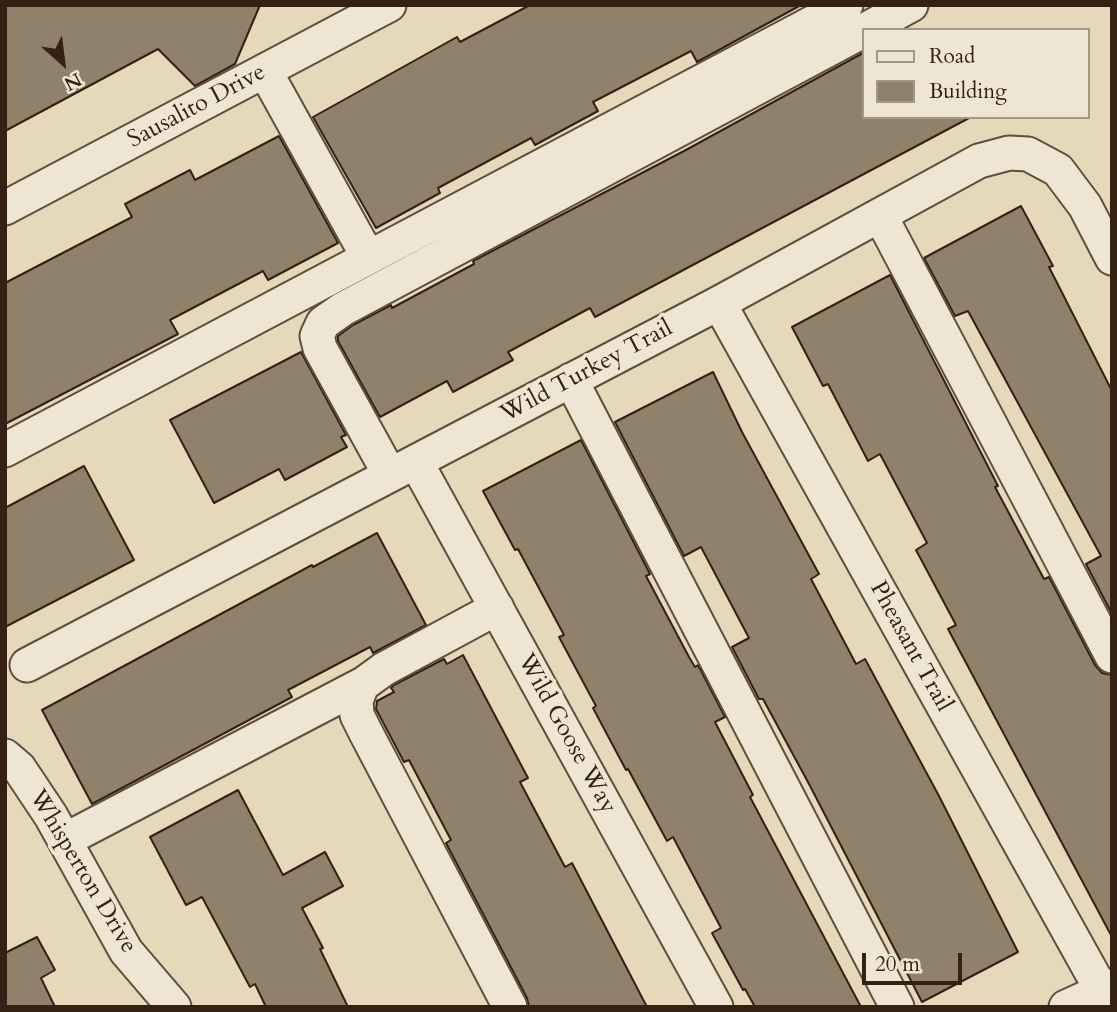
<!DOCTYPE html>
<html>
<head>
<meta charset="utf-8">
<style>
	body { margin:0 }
	#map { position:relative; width:1117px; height:1012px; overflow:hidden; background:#e5d9b9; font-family:Cardo,serif }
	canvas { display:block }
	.frame { position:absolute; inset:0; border:7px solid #342114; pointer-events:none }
	.legend { position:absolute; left:862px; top:28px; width:228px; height:91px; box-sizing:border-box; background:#eee6d2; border:2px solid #a49786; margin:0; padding:9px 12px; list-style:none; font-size:21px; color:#342114 }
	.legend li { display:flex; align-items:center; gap:14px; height:35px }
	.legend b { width:35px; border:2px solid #a49786 }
	.north { position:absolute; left:28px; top:28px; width:70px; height:70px; -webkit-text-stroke:5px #eee6d2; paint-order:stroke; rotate:152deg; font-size:19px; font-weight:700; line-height:28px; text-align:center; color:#342114 }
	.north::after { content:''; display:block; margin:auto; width:24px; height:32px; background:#342114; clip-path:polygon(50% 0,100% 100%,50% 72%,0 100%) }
	.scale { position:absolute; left:862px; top:953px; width:100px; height:32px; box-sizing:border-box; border:4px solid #342114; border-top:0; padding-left:9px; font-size:21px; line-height:24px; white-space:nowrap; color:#342114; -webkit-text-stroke:5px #eee6d2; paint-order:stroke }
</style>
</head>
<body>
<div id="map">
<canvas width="1117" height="1012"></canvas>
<div class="frame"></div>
<ul class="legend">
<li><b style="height:9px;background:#eee6d2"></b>Road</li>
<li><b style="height:19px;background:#90816a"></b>Building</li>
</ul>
<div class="north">N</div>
<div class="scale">20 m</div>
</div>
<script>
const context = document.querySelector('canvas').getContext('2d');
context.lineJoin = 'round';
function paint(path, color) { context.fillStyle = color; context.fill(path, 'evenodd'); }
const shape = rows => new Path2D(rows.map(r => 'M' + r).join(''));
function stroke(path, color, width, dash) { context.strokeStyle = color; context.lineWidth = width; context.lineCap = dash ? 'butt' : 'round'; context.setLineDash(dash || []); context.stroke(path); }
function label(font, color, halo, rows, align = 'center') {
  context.font = font + ' Cardo,serif'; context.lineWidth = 7; context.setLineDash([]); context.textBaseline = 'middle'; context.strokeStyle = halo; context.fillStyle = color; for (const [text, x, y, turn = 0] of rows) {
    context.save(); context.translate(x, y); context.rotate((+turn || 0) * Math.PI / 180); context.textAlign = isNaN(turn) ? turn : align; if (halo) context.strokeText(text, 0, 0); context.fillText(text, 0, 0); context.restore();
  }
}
const building = shape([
	[5,5,260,5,235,64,195,86,158,49,5,131,5,5],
	[530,5,801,5,697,62,691,51,593,102,598,111,535,145,531,138,438,188,440,193,376,228,313,117,457,37,460,42,530,5],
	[863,53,863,117,971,117,595,317,590,308,508,352,513,360,453,392,447,381,380,417,338,341,338,336,353,325,391,305,392,308,474,264,473,261,684,151,863,53],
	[279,136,338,243,268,280,263,271,170,320,178,334,5,424,5,283,132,217,125,204,190,170,195,180,279,136],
	[1021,206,1053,266,1049,267,1112,391,1112,614,1086,564,1101,556,968,311,955,316,924,258,1021,206],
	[890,275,998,486,995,487,1044,579,1049,577,1095,665,1102,673,1112,675,1112,937,948,629,956,625,916,550,927,543,880,454,868,461,828,384,823,386,792,327,890,275],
	[301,352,346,435,341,437,347,447,285,480,279,469,214,503,170,420,301,352],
	[713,372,742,432,819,574,811,579,856,664,865,659,939,796,1018,952,922,1002,809,784,763,699,759,699,732,647,749,638,701,547,684,556,615,422,713,372],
	[581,440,650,574,646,576,689,657,695,667,698,665,725,717,715,722,753,795,750,797,861,1007,755,1007,745,989,743,990,712,933,721,928,673,837,667,841,628,769,626,770,593,708,596,706,559,637,564,635,518,549,515,550,483,491,581,440],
	[84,466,134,560,5,627,5,508,84,466],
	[377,533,426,625,373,653,370,647,288,690,292,697,92,804,42,710,312,565,313,567,377,533],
	[463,655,528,778,520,782,565,867,572,863,647,1007,529,1007,527,998,446,843,451,840,409,760,404,762,376,709,377,701,394,692,391,688,394,685,444,659,447,664,463,655],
	[238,790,283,875,325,852,343,886,302,908,323,948,320,949,348,1007,266,1007,255,984,250,987,202,897,186,905,150,837,238,790],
	[37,937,55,970,41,978,55,1007,5,1007,5,953,37,937]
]);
const minor = shape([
	[865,30,911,5],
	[265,71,368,257],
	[5,208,389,5],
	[880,215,1112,656],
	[719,303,1102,991],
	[571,380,897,1007],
	[5,450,846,5],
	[416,462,716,1007],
	[390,475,320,348,317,336,323,323,343,309,863,31],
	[497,608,384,669,362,685,356,701,357,715,366,733,510,1007],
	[27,665,719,303,979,161,1009,153,1028,154,1058,170,1085,206,1112,258],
	[5,756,19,768,51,816,126,951,174,1007],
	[65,840,365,683],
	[1066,1007,1112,986]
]);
const streetNames = [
	["Sausalito Drive",197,107,-28],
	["Wild Turkey Trail",587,372,-28],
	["Pheasant Trail",910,647,61],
	["Wild Goose Way",566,734,61],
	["Whisperton Drive",82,872,59]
];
paint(building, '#90816a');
stroke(building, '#342114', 2);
stroke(minor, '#604f3d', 37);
stroke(minor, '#eee6d2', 33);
label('24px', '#342114', '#eee6d2', streetNames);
</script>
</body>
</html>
